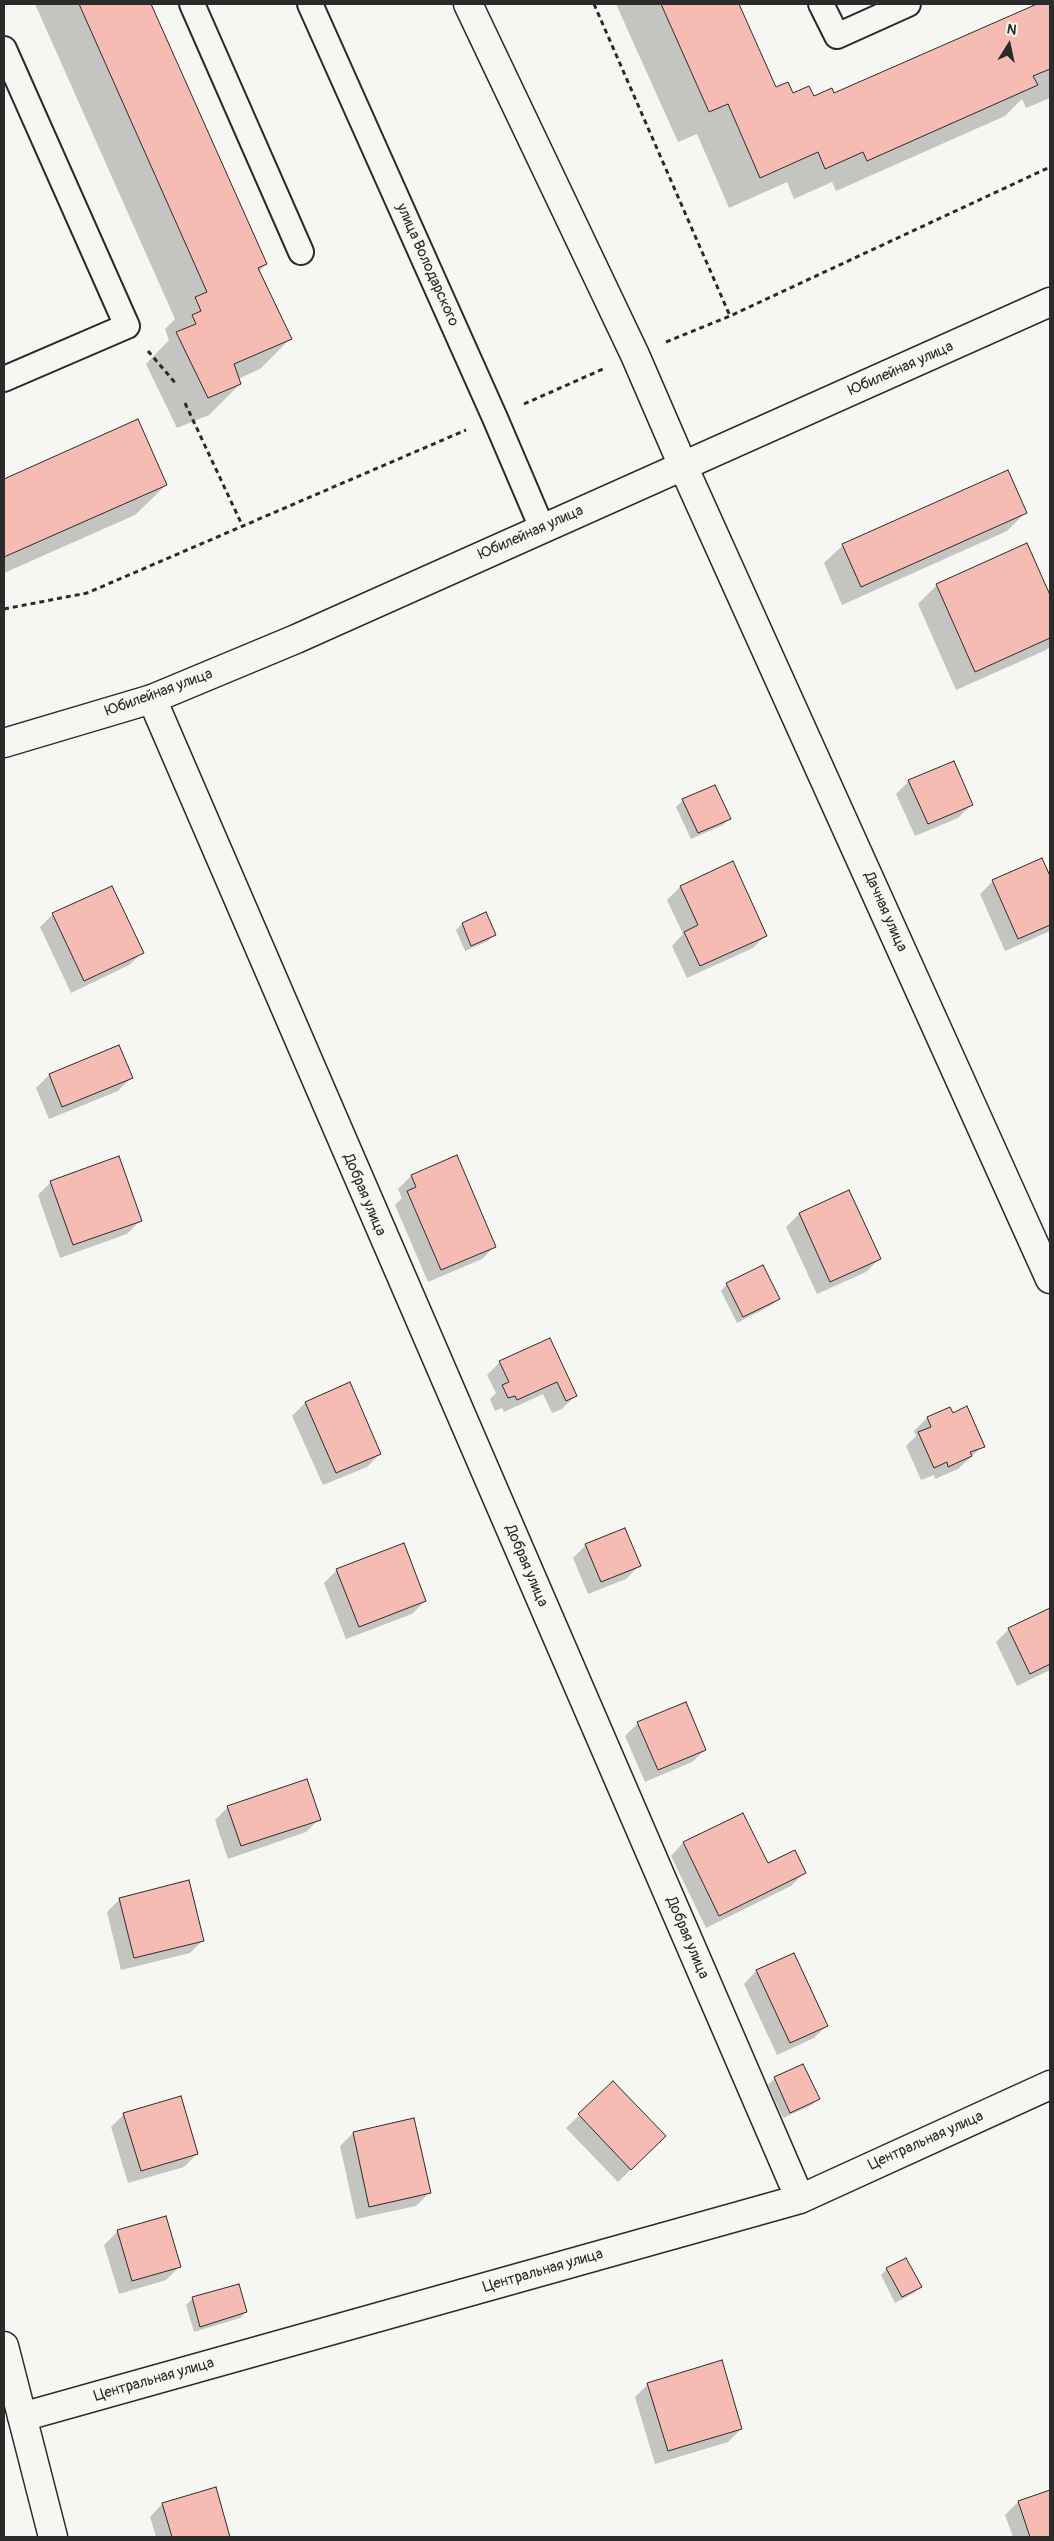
<!DOCTYPE html>
<html>
<head>
<meta charset="utf-8">
<style>
	body { margin:0 }
	#map { position:relative; width:1054px; height:2541px; overflow:hidden; background:#f6f6f2; font-family:Pangolin,sans-serif }
	canvas { display:block }
	.frame { position:absolute; inset:0; border:5px solid #2b2b2b; pointer-events:none }
	.north { position:absolute; left:984px; top:20px; width:50px; height:50px; -webkit-text-stroke:4px #f6f6f2; paint-order:stroke; rotate:10deg; font-size:14px; font-weight:700; line-height:20px; text-align:center; color:#2b2b2b }
	.north::after { content:''; display:block; margin:auto; width:18px; height:22px; background:#2b2b2b; clip-path:polygon(50% 0,100% 100%,50% 72%,0 100%) }
</style>
</head>
<body>
<div id="map">
<canvas width="1054" height="2541"></canvas>
<div class="frame"></div>
<div class="north">N</div>
</div>
<script>
const context = document.querySelector('canvas').getContext('2d');
context.lineJoin = 'round';
function paint(path, color) { context.fillStyle = color; context.fill(path, 'evenodd'); }
const shape = rows => new Path2D(rows.map(r => 'M' + r).join(''));
function stroke(path, color, width, dash) { context.strokeStyle = color; context.lineWidth = width; context.lineCap = dash ? 'butt' : 'round'; context.setLineDash(dash || []); context.stroke(path); }
function label(font, color, halo, rows, align = 'center') {
  context.font = font + ' Pangolin,sans-serif'; context.lineWidth = 5; context.setLineDash([]); context.textBaseline = 'middle'; context.strokeStyle = halo; context.fillStyle = color; for (const [text, x, y, turn = 0] of rows) {
    context.save(); context.translate(x, y); context.rotate((+turn || 0) * Math.PI / 180); context.textAlign = isNaN(turn) ? turn : align; if (halo) context.strokeText(text, 0, 0); context.fillText(text, 0, 0); context.restore();
  }
}
const shadow = shape([
	[35,4,149,4,266,264,258,272,291,338,260,369,238,379,240,384,209,415,177,428,146,364,169,340,165,329,175,319],
	[616,4,738,4,776,89,792,95,813,97,834,95,1040,4,1050,4,1050,98,1026,108,1022,99,1005,116,836,191,832,182,794,199,787,182,729,208,697,134,678,142],
	[137,421,166,485,135,515,4,573,4,480],
	[1026,512,1007,531,842,605,824,563,843,545],
	[1027,545,1050,598,1050,646,1046,650,956,690,918,604,937,585],
	[909,781,971,805,958,818,915,836,896,794],
	[683,800,729,818,723,825,691,839,676,807],
	[1042,860,1050,880,1050,931,1005,951,980,894,993,881],
	[680,887,766,935,753,948,687,978,672,946,683,934,667,900],
	[485,913,494,935,488,941,465,951,456,930,462,924],
	[53,914,142,953,129,965,71,993,40,927],
	[118,1047,131,1078,118,1091,49,1119,36,1088,49,1075],
	[457,1157,495,1246,482,1259,428,1282,395,1205,402,1198,398,1189,411,1176],
	[51,1182,140,1221,127,1234,60,1258,38,1195],
	[799,1214,879,1259,866,1272,817,1294,786,1227],
	[727,1284,778,1299,772,1305,737,1323,721,1291],
	[549,1339,575,1396,562,1409,552,1413,543,1394,504,1412,502,1408,495,1411,490,1399,496,1393,487,1375,500,1362],
	[349,1384,380,1454,367,1467,323,1485,292,1416,305,1403],
	[950,1408,952,1414,983,1446,958,1469,935,1479,934,1475,921,1480,906,1446,916,1436,914,1431,927,1418],
	[586,1545,639,1566,626,1579,588,1594,573,1558],
	[337,1570,425,1601,412,1614,346,1639,324,1583],
	[1050,1610,1050,1670,1017,1686,996,1642,1009,1629],
	[638,1723,705,1750,692,1762,645,1782,625,1736],
	[228,1807,319,1819,306,1832,228,1859,215,1820],
	[742,1815,767,1865,804,1873,791,1886,706,1928,671,1856,683,1843],
	[120,1899,203,1940,190,1953,121,1970,107,1912],
	[794,1954,827,2025,814,2038,777,2055,744,1984,756,1971],
	[803,2065,818,2099,812,2105,783,2118,768,2085,774,2079],
	[613,2083,652,2149,618,2182,566,2128],
	[124,2114,197,2154,184,2167,128,2183,111,2127],
	[353,2133,429,2193,416,2206,356,2219,340,2146],
	[165,2218,179,2267,166,2280,119,2294,104,2245,117,2232],
	[887,2269,920,2287,914,2293,895,2303,881,2275],
	[193,2298,246,2312,240,2318,194,2332,186,2305],
	[648,2384,741,2429,728,2442,655,2464,635,2397],
	[215,2488,229,2537,156,2537,150,2517,162,2504],
	[1050,2492,1050,2537,1013,2537,1005,2515,1018,2502]
]);
const building = shape([
	[79,4,151,4,267,264,258,268,292,339,234,364,241,384,208,398,176,332,196,324,192,315,201,311,195,297,207,292,79,4],
	[661,4,739,4,776,87,788,82,793,93,809,86,814,96,832,88,834,93,1037,4,1050,4,1050,69,1033,76,1038,85,867,161,863,152,825,169,818,152,760,178,728,104,709,112,661,4],
	[138,419,167,485,4,557,4,479,138,419],
	[1008,470,1027,513,861,587,842,544,1008,470],
	[1027,543,1050,595,1050,638,975,672,936,584,1027,543],
	[954,761,973,805,928,824,908,780,954,761],
	[715,785,731,819,698,833,682,799,715,785],
	[1042,858,1050,876,1050,925,1018,939,992,880,1042,858],
	[733,861,767,936,700,966,684,932,698,925,680,886,733,861],
	[112,886,144,953,84,981,52,913,112,886],
	[486,912,496,935,471,946,462,923,486,912],
	[119,1045,133,1078,62,1107,49,1074,119,1045],
	[457,1155,496,1247,441,1270,407,1191,416,1187,411,1175,457,1155],
	[119,1156,142,1221,73,1245,50,1181,119,1156],
	[849,1190,881,1259,830,1282,799,1213,849,1190],
	[763,1265,780,1299,743,1317,726,1283,763,1265],
	[550,1338,577,1396,566,1401,557,1382,517,1400,515,1396,508,1398,502,1385,509,1382,499,1361,550,1338],
	[350,1382,381,1454,336,1473,305,1402,350,1382],
	[967,1406,985,1447,970,1452,972,1456,948,1467,947,1462,934,1468,918,1432,931,1427,927,1417,950,1407,953,1413,967,1406],
	[625,1528,641,1566,601,1582,585,1544,625,1528],
	[404,1543,426,1601,359,1627,336,1569,404,1543],
	[1050,1608,1050,1664,1030,1674,1008,1628,1050,1608],
	[686,1702,706,1750,658,1770,637,1722,686,1702],
	[307,1779,321,1820,241,1846,227,1806,307,1779],
	[743,1813,768,1863,795,1850,806,1873,719,1916,683,1842,743,1813],
	[189,1880,204,1941,134,1958,119,1898,189,1880],
	[794,1953,828,2026,790,2043,756,1970,794,1953],
	[803,2064,820,2099,790,2113,774,2077,803,2064],
	[613,2081,666,2136,631,2170,578,2114,613,2081],
	[181,2096,198,2154,141,2171,123,2113,181,2096],
	[414,2118,431,2193,369,2207,353,2132,414,2118],
	[166,2216,181,2267,132,2281,117,2230,166,2216],
	[906,2258,922,2287,902,2297,886,2268,906,2258],
	[239,2284,247,2312,200,2327,192,2297,239,2284],
	[722,2360,742,2429,668,2451,647,2383,722,2360],
	[216,2487,230,2537,172,2537,162,2503,216,2487],
	[1050,2490,1050,2537,1030,2537,1018,2501,1050,2490]
]);
const path = shape([
	[594,4,730,316],
	[666,342,730,316,1050,167],
	[148,351,177,385],
	[185,403,243,527],
	[524,404,603,369],
	[4,609,87,593,466,430]
]);
const service = shape([
	[192,4,301,252],
	[310,4,495,418,542,528],
	[821,4,837,36,908,4],
	[4,49,127,326,4,379]
]);
const minor = shape([
	[683,466,1050,1279],
	[152,699,800,2199],
	[4,2346,53,2537],
	[22,2417,800,2199,1050,2085]
]);
const tertiary = shape([
	[468,4,635,355,683,466],
	[4,743,152,699,296,639,1050,302]
]);
const streetNames = [
	["улица Володарского",427,265,66],
	["Юбилейная улица",901,369,-24],
	["Юбилейная улица",531,533,-24],
	["Юбилейная улица",159,693,-20],
	["Дачная улица",885,912,66],
	["Добрая улица",364,1195,67],
	["Добрая улица",526,1566,67],
	["Добрая улица",687,1938,67],
	["Центральная улица",926,2141,-24],
	["Центральная улица",543,2271,-16],
	["Центральная улица",154,2380,-16]
];
paint(shadow, '#0003');
paint(building, '#f6bbb2');
stroke(building, '#2b2b2b', 1);
stroke(service, '#2b2b2b', 28);
stroke(minor, '#2b2b2b', 31);
stroke(tertiary, '#2b2b2b', 31);
stroke(path, '#2b2b2b', 3, [5, 4]);
stroke(service, '#f6f6f2', 24);
stroke(minor, '#f6f6f2', 28);
stroke(tertiary, '#f6f6f2', 28);
label('15px', '#2b2b2b', '#f6f6f2', streetNames);
</script>
</body>
</html>
